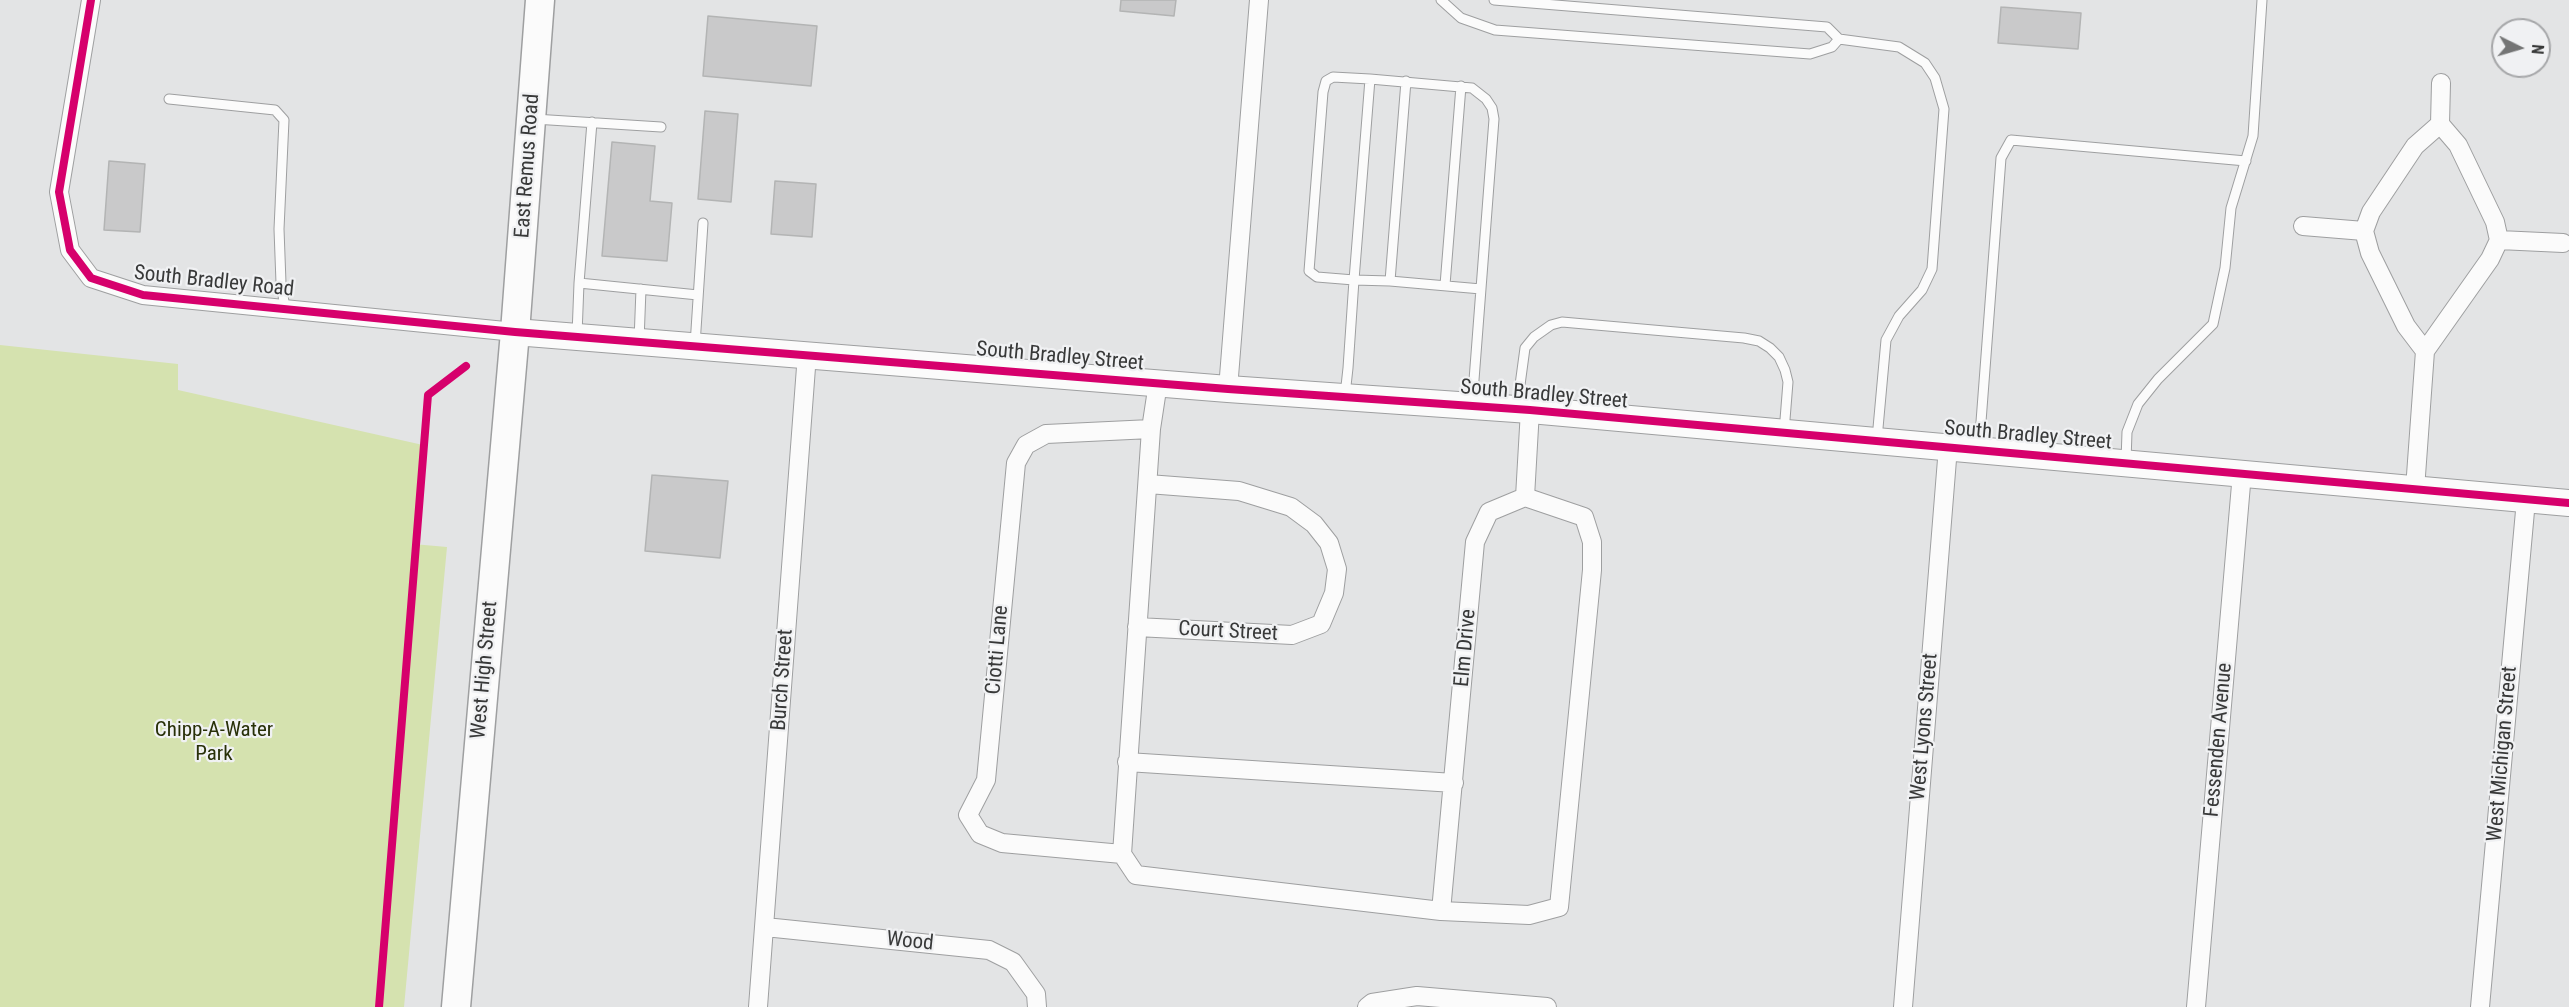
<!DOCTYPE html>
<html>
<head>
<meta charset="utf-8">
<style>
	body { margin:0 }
	#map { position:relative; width:2569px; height:1007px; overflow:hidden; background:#e3e4e5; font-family:"Roboto Condensed",sans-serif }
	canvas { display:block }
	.north { position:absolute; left:2491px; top:18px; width:60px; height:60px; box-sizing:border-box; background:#f0f1f3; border:2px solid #a6a7a9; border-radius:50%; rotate:95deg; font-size:16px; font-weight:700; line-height:24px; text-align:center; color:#383939 }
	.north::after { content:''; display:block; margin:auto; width:21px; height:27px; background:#747575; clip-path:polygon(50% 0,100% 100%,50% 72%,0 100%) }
</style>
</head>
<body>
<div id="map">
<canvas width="2569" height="1007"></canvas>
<div class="north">N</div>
</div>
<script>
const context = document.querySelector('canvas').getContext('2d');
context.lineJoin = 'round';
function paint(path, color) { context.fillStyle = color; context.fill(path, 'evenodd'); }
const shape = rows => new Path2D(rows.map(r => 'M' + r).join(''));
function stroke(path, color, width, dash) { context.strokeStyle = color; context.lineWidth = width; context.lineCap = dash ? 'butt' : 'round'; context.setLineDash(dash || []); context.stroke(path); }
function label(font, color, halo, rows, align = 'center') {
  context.font = font + ' "Roboto Condensed",sans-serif'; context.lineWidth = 4.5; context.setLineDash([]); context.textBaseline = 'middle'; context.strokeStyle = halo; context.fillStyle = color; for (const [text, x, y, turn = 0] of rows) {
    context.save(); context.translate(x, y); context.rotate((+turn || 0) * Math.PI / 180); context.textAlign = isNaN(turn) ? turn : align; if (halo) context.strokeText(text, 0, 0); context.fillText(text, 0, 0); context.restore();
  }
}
const green = shape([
	[0,345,178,364,178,390,423,445,413,544,447,547,404,1007,0,1007]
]);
const building = shape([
	[1121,0,1176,0,1174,16,1120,11,1121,0],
	[2001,7,2081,13,2078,49,1998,43,2001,7],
	[708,16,817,26,811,86,703,76,708,16],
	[705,111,738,114,731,202,698,199,705,111],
	[612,142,655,146,650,201,672,203,667,261,602,256,612,142],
	[109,161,145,164,140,232,104,230,109,161],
	[775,181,816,184,812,237,771,234,775,181],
	[652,475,728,481,720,558,645,551,652,475]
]);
const lane = shape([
	[1441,0,1461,18,1495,30,1810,54,1832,47,1839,39],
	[1494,0,1827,27,1839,39,1899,47,1925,63,1935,78,1944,109,1932,269,1922,290,1899,316,1886,340,1877,439],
	[1370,79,1472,88,1486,99,1492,108,1494,119,1472,406],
	[169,99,275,110,284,120,279,229,281,283,285,308],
	[534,119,661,127],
	[592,122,579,283,698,295],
	[1390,281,1406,81],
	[1445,285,1461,86],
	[577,335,579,283],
	[639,341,641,289],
	[695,345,703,223],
	[1345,395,1348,368,1354,280,1370,79,1333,77,1326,81,1323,92,1309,271,1317,277,1354,280,1390,281,1481,289],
	[1517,407,1525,348,1534,337,1551,325,1562,322,1744,338,1759,341,1770,348,1779,357,1785,370,1788,382,1784,432],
	[1979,448,2001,158,2011,140,2246,161],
	[2126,461,2127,432,2138,404,2158,379,2213,324,2225,268,2231,208,2253,136,2262,0]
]);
const street = shape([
	[91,0,59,192,70,250,91,278,143,295,515,332],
	[2440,124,2441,83],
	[2303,226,2364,231],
	[2499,240,2563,243],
	[1158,383,1151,429,1122,854,1136,875,1441,911,1529,915,1559,907,1592,570,1592,542,1584,517,1525,497],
	[1228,389,1259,0],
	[2415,489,2425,351,2490,259,2499,240,2495,222,2458,145,2440,124,2415,146,2371,212,2364,231,2370,253,2406,326,2425,351],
	[1137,627,1292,635,1321,624,1334,593,1337,569,1329,543,1314,524,1291,507,1239,491,1148,484],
	[1127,762,1454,783],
	[1122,854,1002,843,980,834,968,815,986,780,1016,463,1026,445,1046,434,1151,429],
	[1441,911,1475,542,1489,512,1525,497,1530,410],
	[765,927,989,950,1013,962,1036,994,1037,1007],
	[758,1007,807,354],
	[1367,1007,1372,1003,1417,996,1547,1007],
	[1903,1007,1948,447],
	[2196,1007,2242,473],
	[2480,1007,2526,500]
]);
const secondary = shape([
	[515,332,1228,389,1530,410,2569,503]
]);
const primary = shape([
	[456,1007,515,332,540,0]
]);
const cycleway = shape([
	[91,0,59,192,70,250,91,278,143,295,515,332,1228,389,1530,410,2569,503],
	[379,1007,428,395,466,366]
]);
const streetNames = [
	["East Remus Road",528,166,-86],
	["South Bradley Road",214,282,6],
	["South Bradley Street",1060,357,5],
	["South Bradley Street",1544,395,5],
	["South Bradley Street",2028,436,5],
	["Court Street",1228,632,3],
	["Elm Drive",1466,648,-85],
	["Ciotti Lane",998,650,-85],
	["West High Street",485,670,-85],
	["Burch Street",783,680,-86],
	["West Lyons Street",1925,727,-85],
	["Fessenden Avenue",2219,740,-85],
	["West Michigan Street",2503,754,-85],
	["Wood",910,942,6]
];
const parkNames = [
	["Chipp-A-Water",214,731],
	["Park",214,755]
];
paint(green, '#d5e2af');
paint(building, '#c9c9ca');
stroke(building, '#b3b4b4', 1.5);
stroke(lane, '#9e9fa0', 11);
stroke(street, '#9e9fa0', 20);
stroke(secondary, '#9e9fa0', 28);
stroke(primary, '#9e9fa0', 31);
stroke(lane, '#fbfbfb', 9);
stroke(street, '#fbfbfb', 18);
stroke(secondary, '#fbfbfb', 26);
stroke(primary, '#fbfbfb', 28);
stroke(cycleway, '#d6006c', 8);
label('21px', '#383939', '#f0f1f3', streetNames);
label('21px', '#283008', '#f0f1f3', parkNames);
</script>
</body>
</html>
